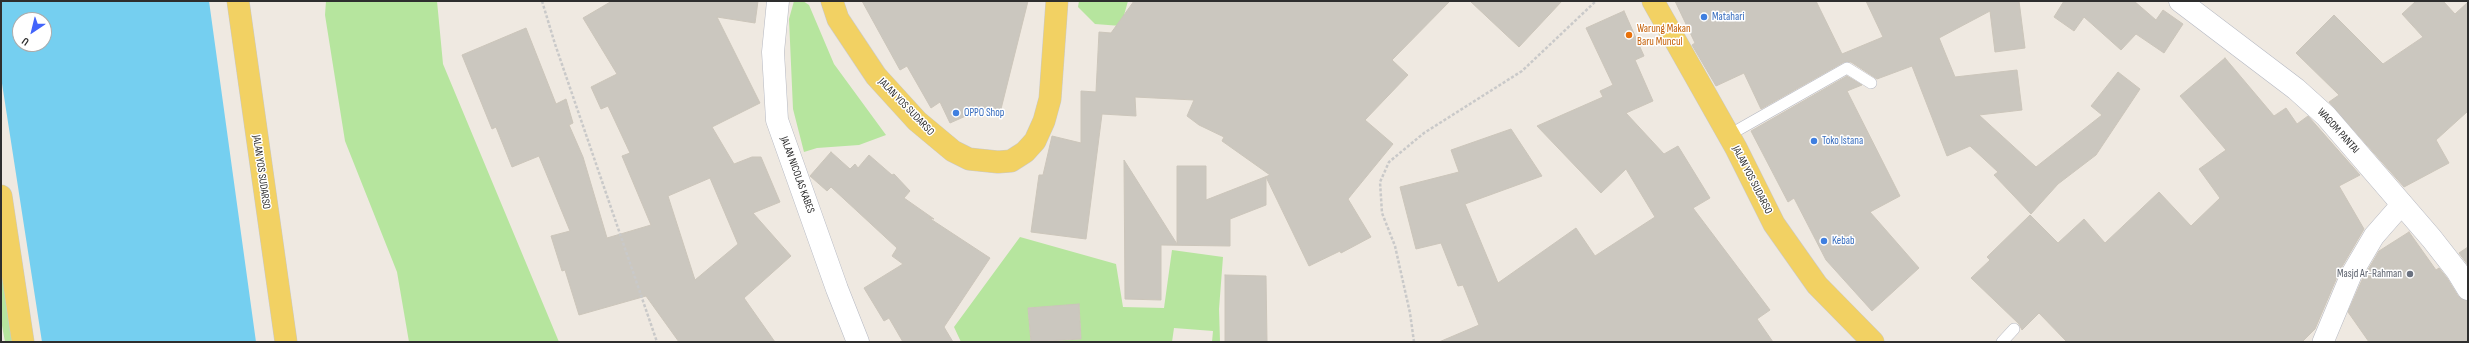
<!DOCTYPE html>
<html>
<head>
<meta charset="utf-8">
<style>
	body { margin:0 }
	#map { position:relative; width:2469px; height:343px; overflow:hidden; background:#efe9e1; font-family:"Sofia Sans Condensed",sans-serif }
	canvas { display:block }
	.frame { position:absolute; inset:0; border:2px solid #2e2e2e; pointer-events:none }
	.north { position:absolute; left:12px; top:12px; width:40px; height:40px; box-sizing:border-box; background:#fff; border:1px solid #ababab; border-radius:50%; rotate:215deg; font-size:11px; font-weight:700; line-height:16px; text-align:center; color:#2e2e2e }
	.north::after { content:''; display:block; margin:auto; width:14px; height:18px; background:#4264fb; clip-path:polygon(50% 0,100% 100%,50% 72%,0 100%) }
</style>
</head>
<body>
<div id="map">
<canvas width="2469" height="343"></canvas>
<div class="frame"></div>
<div class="north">U</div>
</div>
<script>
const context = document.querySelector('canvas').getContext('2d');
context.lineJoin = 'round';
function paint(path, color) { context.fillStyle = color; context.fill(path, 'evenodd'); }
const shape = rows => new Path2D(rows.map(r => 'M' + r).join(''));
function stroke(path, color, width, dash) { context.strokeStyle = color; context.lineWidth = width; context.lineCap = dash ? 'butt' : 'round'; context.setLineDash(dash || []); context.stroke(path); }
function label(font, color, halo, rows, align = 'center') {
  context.font = font + ' "Sofia Sans Condensed",sans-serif'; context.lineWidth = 3; context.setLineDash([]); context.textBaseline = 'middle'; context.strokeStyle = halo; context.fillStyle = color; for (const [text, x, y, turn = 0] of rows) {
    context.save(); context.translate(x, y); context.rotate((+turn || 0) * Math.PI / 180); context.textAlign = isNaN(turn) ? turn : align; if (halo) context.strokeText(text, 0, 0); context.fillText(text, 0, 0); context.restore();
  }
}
const green = shape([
	[326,1,437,1,443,64,559,342,409,342,397,272,345,141,325,15],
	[794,1,803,1,809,5,834,64,886,135,859,145,817,148,804,152,793,109,789,19],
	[1079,1,1128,1,1121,26,1095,24,1078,7],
	[1020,237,1116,264,1123,307,1164,308,1172,250,1223,257,1219,309,1220,342,1212,342,1213,331,1174,328,1172,342,1035,342,1081,339,1079,305,1028,308,1031,342,961,342,954,327],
	[1,248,16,342,5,342,1,320]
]);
const water = shape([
	[1,1,209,1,256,342,42,342,1,77],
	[20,20,44,20,44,44,20,44]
]);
const building = shape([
	[612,1,758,1,755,23,717,17,760,103,712,127,734,164,752,157,761,157,780,202,753,213,791,256,744,298,775,342,679,342,646,296,579,315,565,270,562,271,551,236,570,231,539,156,512,167,496,127,492,129,462,55,526,28,556,104,566,99,573,123,569,125,583,157,607,238,651,225,622,156,630,153,608,106,601,109,591,87,617,74,583,18,612,1],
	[710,178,738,244,695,280,668,196,710,178],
	[862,1,1028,1,999,117,977,111,950,123,940,102,931,108,907,66,900,70,862,1],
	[1134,1,1450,1,1392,60,1408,75,1365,120,1393,144,1348,199,1371,237,1341,253,1340,251,1309,266,1266,177,1266,205,1230,219,1230,246,1161,245,1161,300,1125,299,1124,160,1177,244,1177,166,1206,166,1206,200,1270,175,1222,141,1224,137,1199,125,1187,116,1194,100,1135,97,1136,116,1102,114,1086,239,1031,232,1039,175,1043,175,1052,136,1081,143,1081,91,1096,92,1099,32,1111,33,1134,1],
	[1470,1,1562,1,1519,47,1470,1],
	[1675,1,1816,1,1842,54,1883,37,1866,1,2019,1,2025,48,1995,52,1990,11,1939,38,1955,77,2017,70,2022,110,1979,115,2036,167,2102,115,2091,106,2118,72,2140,89,2096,155,2058,184,2031,214,1994,175,1998,172,1970,146,1947,156,1912,66,1877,79,1851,62,1844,62,1761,109,1744,73,1716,86,1692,45,1695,43,1675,1],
	[2064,1,2134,1,2156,20,2163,10,2183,24,2164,53,2136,34,2121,50,2084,17,2074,31,2054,17,2064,1],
	[2416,1,2443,1,2455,14,2468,2,2468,111,2436,140,2449,163,2404,187,2329,102,2339,95,2296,53,2334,15,2383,64,2423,37,2402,14,2416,1],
	[1624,11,1644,56,1635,60,1653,101,1626,113,1664,154,1678,146,1710,198,1693,208,1770,310,1757,319,1773,342,1439,342,1479,325,1463,285,1458,286,1441,243,1416,249,1400,187,1459,172,1451,150,1511,129,1542,176,1465,204,1498,283,1576,228,1595,256,1655,217,1626,169,1601,193,1537,126,1603,97,1600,91,1613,85,1586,28,1624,11],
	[2225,58,2274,116,2286,108,2297,124,2308,116,2360,175,2339,186,2364,229,2340,270,2315,329,2302,342,2067,342,2039,313,2022,330,2019,324,1971,278,1990,260,1987,257,2030,215,2058,243,2084,219,2105,243,2159,192,2191,226,2220,198,2199,169,2226,150,2180,96,2225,58],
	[1847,76,1862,85,1847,91,1900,196,1870,212,1919,268,1872,311,1826,260,1794,198,1788,202,1751,131,1847,76],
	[831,152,850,169,855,164,858,168,869,155,892,175,894,174,910,191,904,198,934,219,929,218,990,258,944,327,953,342,903,342,889,318,884,321,864,288,903,264,892,256,897,248,831,187,827,191,810,176,831,152],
	[2409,232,2436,270,2439,268,2447,278,2458,296,2468,301,2468,342,2369,342,2348,312,2362,280,2379,251,2409,232],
	[2468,247,2468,265,2459,253,2468,247],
	[1225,275,1266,276,1267,342,1225,342,1225,275],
	[1079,304,1081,339,1031,342,1028,308,1079,304]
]);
const path = shape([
	[542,1,555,44,657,342],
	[1414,342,1410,313,1395,246,1382,213,1380,182,1389,162,1424,133,1522,71,1596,1]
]);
const service = shape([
	[1729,135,1847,68,1871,83],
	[2002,342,2014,329]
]);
const minor = shape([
	[2323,342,2351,275,2374,236,2402,204]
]);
const tertiary = shape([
	[2180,1,2296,89,2326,116,2432,239,2457,271,2468,289]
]);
const secondary = shape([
	[778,1,773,52,777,120,837,289,858,342]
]);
const primary = shape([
	[238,1,286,342],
	[832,1,838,19,876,76,917,121,953,151,969,159,998,162,1011,161,1025,152,1035,141,1044,121,1050,99,1057,1],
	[1653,1,1736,148,1774,224,1817,285,1873,342],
	[1,196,23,342]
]);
const markers = [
	[1704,17,4,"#3f7fe0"],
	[1629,35,4,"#e8710a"],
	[956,113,4,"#3f7fe0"],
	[1814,141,4,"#3f7fe0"],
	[1824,241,4,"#3f7fe0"],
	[2410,274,4,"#6b7280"]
];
const shopNames = [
	["Matahari",1712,17],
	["OPPO Shop",964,113],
	["Toko Istana",1822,141],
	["Kebab",1832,241]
];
const foodNames = [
	["Warung Makan",1637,29],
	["Baru Muncul",1637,42]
];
const streetNames = [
	["JALAN YOS SUDARSO",906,107,46],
	["WAGOM PANTAI",2338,131,48],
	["JALAN YOS SUDARSO",261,172,82],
	["JALAN NICOLAS KABES",797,175,70],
	["JALAN YOS SUDARSO",1752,180,63]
];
const worshipNames = [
	["Masjd Ar-Rahman",2402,274]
];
paint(green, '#b6e59e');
paint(water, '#75cff0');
paint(building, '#cbc7bf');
stroke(building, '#cbc5ba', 1);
stroke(service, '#b4b7c1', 12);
stroke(minor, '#b4b7c1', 22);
stroke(tertiary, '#b4b7c1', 23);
stroke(secondary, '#b4b7c1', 23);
stroke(primary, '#c9c9c9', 23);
stroke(path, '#c9c9c9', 2.5, [3, 2]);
stroke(service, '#fff', 11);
stroke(minor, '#fff', 21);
stroke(tertiary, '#fff', 22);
stroke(secondary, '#fff', 22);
stroke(primary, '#f2d163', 22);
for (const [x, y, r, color] of markers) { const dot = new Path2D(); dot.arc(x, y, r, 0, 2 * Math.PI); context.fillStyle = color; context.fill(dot); stroke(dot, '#fff', 1.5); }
label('11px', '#366cbe', '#fff', shopNames, 'left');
label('11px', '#c56008', '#fff', foodNames, 'left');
label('11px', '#2e2e2e', '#fff', streetNames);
label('11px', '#5b616d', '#fff', worshipNames, 'right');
</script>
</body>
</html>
